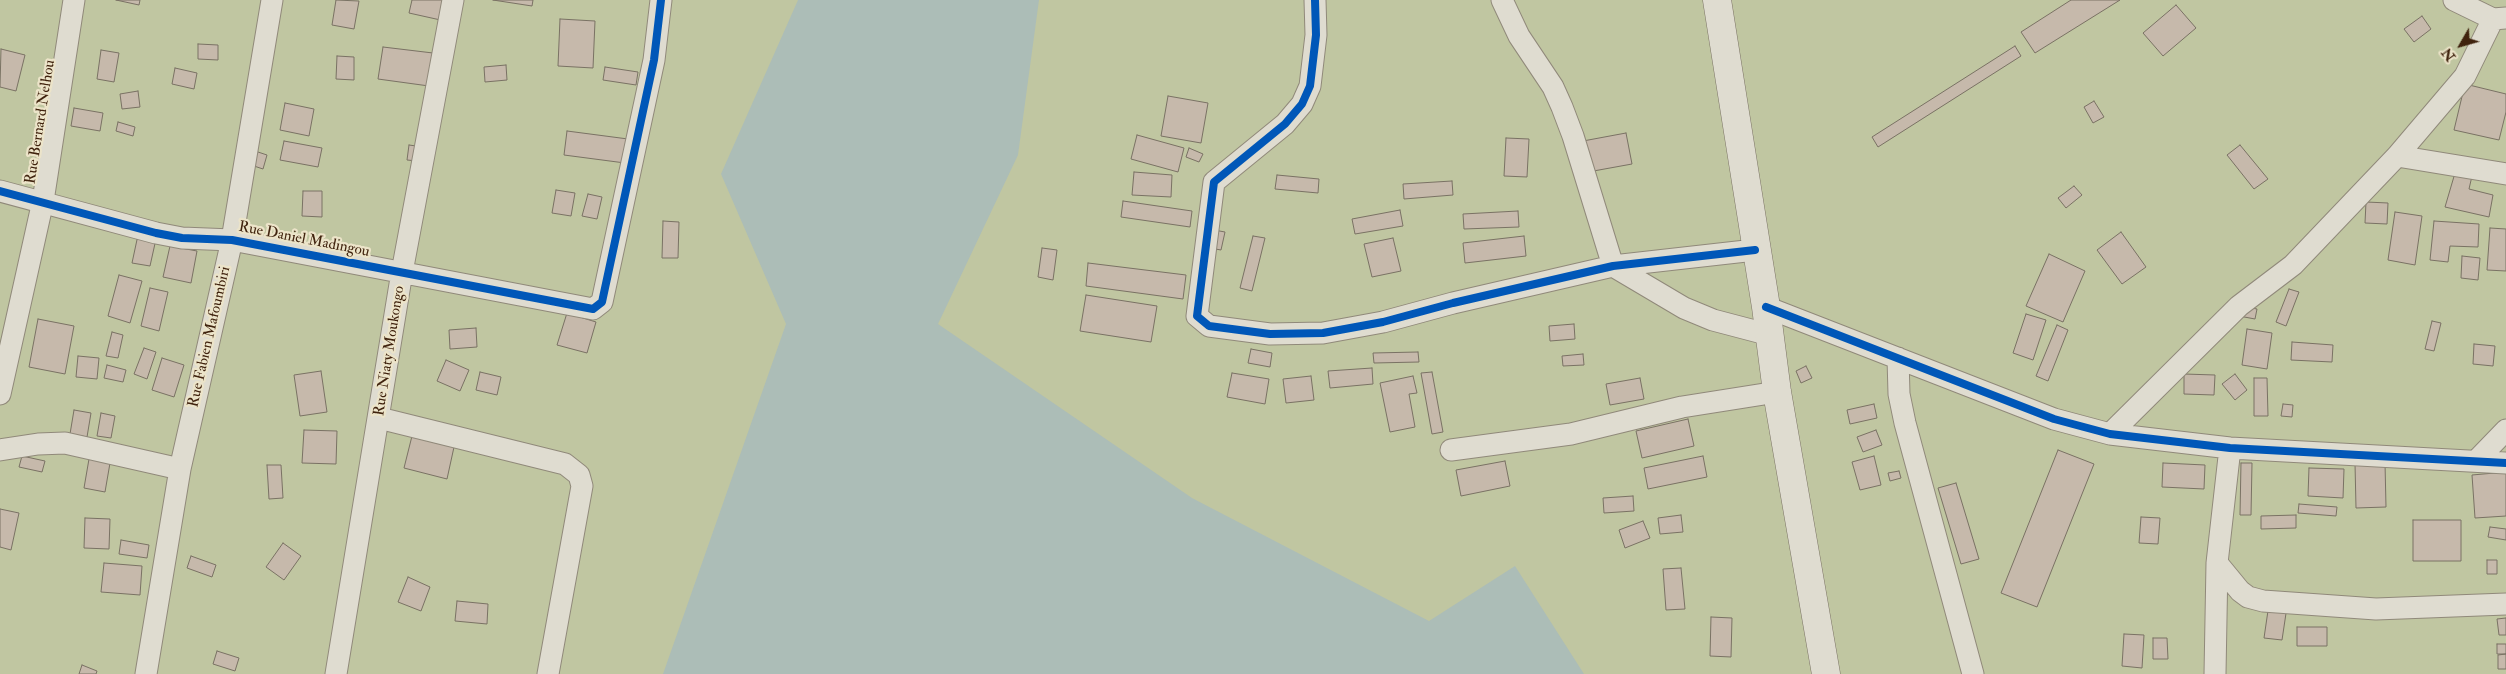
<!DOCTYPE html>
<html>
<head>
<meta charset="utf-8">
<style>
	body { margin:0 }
	#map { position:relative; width:2506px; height:674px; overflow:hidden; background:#d5cfb9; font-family:"IM FELL Double Pica",serif }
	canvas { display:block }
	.north { position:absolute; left:2436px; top:20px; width:50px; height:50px; -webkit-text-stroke:4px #ece4c9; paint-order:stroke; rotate:232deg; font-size:14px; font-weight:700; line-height:20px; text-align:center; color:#40230e }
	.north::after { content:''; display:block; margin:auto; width:18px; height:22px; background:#40230e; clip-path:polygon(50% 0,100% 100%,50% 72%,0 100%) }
</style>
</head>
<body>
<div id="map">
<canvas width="2506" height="674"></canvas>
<div class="north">N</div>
</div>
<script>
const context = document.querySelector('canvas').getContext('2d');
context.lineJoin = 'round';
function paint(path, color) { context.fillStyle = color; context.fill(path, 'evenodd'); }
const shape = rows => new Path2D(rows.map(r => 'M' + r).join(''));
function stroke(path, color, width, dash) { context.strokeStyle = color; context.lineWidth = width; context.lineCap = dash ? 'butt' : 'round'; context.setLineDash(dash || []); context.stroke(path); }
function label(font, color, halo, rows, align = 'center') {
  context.font = font + ' "IM FELL Double Pica",serif'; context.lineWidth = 4.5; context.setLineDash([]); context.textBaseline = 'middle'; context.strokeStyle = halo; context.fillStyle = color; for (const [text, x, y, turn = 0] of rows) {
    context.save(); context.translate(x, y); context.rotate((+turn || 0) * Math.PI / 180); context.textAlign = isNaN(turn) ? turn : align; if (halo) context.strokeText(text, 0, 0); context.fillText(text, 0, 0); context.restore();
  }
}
const green = shape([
	[0,0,2506,0,2506,674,0,674]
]);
const water = shape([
	[798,0,1039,0,1018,155,938,324,1192,498,1429,621,1515,566,1584,674,663,674,786,324,721,174]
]);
const building = shape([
	[116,0,140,0,139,5,116,0],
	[336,0,359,1,354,29,332,25,336,0],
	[412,0,449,0,445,21,409,13,412,0],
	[493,0,533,0,532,6,493,0],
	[2071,0,2120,0,2035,53,2021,32,2071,0],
	[2176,5,2196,28,2163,56,2143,33,2176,5],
	[2422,16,2431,29,2414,42,2404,29,2422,16],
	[560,19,595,21,593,68,558,66,560,19],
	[198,44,218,45,218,60,198,59,198,44],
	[2015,46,2021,56,1878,147,1872,137,2015,46],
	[383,47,433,53,429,86,378,79,383,47],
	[1,49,25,55,16,91,0,87,1,49],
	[101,50,119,53,114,82,97,79,101,50],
	[337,56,354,57,354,80,336,79,337,56],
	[506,65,507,80,485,82,484,67,506,65],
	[605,67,638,72,636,85,603,80,605,67],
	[175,68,197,73,194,89,172,84,175,68],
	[2465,84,2506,94,2506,112,2499,140,2454,130,2465,84],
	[138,91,140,107,122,109,120,94,138,91],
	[1168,96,1208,103,1201,143,1161,136,1168,96],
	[2094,101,2104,117,2093,123,2084,107,2094,101],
	[285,103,314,109,309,136,280,130,285,103],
	[74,108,103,113,100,131,71,126,74,108],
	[118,122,135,127,133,136,116,131,118,122],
	[567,131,628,139,625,163,564,155,567,131],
	[1626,133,1632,164,1588,172,1583,141,1626,133],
	[1137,135,1184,148,1178,172,1131,159,1137,135],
	[1506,138,1529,139,1527,177,1504,176,1506,138],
	[284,141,322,148,318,167,280,160,284,141],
	[409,145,430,148,428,162,407,160,409,145],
	[2240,145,2268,179,2254,189,2227,155,2240,145],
	[1189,148,1203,154,1199,162,1186,157,1189,148],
	[255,151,267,155,263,169,251,165,255,151],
	[1134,172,1172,175,1171,197,1132,195,1134,172],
	[2455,173,2472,176,2469,189,2493,195,2489,217,2445,207,2455,173],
	[1277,175,1319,179,1318,193,1275,189,1277,175],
	[1452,181,1453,195,1404,199,1403,184,1452,181],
	[2074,186,2082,195,2066,208,2058,198,2074,186],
	[556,190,575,193,571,216,552,213,556,190],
	[303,191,322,191,322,217,302,216,303,191],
	[588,194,602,197,597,219,582,216,588,194],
	[1123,201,1192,211,1190,227,1121,217,1123,201],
	[2366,202,2388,203,2387,224,2365,223,2366,202],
	[1400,210,1403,226,1355,234,1352,219,1400,210],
	[1518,211,1519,227,1464,229,1463,214,1518,211],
	[2395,212,2422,216,2415,265,2388,260,2395,212],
	[663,221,679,222,678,258,662,258,663,221],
	[2434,221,2479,224,2478,247,2450,246,2448,262,2430,260,2434,221],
	[2490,228,2506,229,2506,271,2487,270,2490,228],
	[1214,230,1225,232,1221,250,1210,248,1214,230],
	[2121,232,2146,267,2122,284,2097,250,2121,232],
	[138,235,156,239,150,266,132,263,138,235],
	[1253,236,1265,238,1252,291,1240,288,1253,236],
	[1524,236,1526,256,1465,263,1463,243,1524,236],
	[1393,238,1401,271,1372,277,1364,244,1393,238],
	[170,246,197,251,191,283,163,277,170,246],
	[1042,248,1057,250,1053,280,1038,277,1042,248],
	[2049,254,2085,271,2063,322,2026,306,2049,254],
	[2462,256,2480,258,2478,280,2461,278,2462,256],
	[1088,263,1186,275,1183,299,1086,286,1088,263],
	[119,275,142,281,130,323,108,316,119,275],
	[150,288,168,292,159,331,141,326,150,288],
	[2289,289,2299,292,2286,326,2276,322,2289,289],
	[1086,295,1157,306,1151,342,1080,331,1086,295],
	[2241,306,2257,309,2255,319,2239,316,2241,306],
	[567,313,596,322,587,353,557,345,567,313],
	[2026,314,2046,320,2033,360,2013,353,2026,314],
	[38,319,74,326,65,374,29,367,38,319],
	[2432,321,2441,323,2434,351,2425,349,2432,321],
	[1574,324,1575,339,1550,341,1549,326,1574,324],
	[2057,325,2068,330,2048,381,2036,376,2057,325],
	[476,328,477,347,450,349,449,330,476,328],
	[2247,329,2272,333,2267,369,2242,365,2247,329],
	[112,332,123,335,118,358,106,356,112,332],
	[2292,342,2333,345,2332,362,2291,360,2292,342],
	[2474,344,2495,346,2493,366,2473,364,2474,344],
	[144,348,156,352,147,379,134,374,144,348],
	[1251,349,1272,353,1270,367,1248,363,1251,349],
	[1418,352,1419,362,1374,363,1373,353,1418,352],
	[1583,354,1584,365,1563,366,1562,356,1583,354],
	[78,356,99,358,97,379,76,377,78,356],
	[162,358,184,365,174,397,152,390,162,358],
	[446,360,469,370,460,391,437,381,446,360],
	[107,365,126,370,123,382,104,378,107,365],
	[1806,366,1812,378,1801,383,1796,371,1806,366],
	[1372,368,1373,384,1330,388,1328,371,1372,368],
	[321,371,327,412,300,416,294,375,321,371],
	[480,372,501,377,497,395,476,390,480,372],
	[1432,372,1443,432,1432,434,1421,373,1432,372],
	[1232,373,1269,379,1265,404,1227,397,1232,373],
	[2184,374,2215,375,2214,395,2184,394,2184,374],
	[2235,374,2247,390,2235,400,2222,384,2235,374],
	[1311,376,1314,400,1286,403,1283,379,1311,376],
	[1413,376,1417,393,1409,394,1415,427,1390,432,1380,383,1413,376],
	[1640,378,1644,399,1610,405,1606,384,1640,378],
	[2254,378,2267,378,2268,416,2254,416,2254,378],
	[1874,404,1877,418,1850,424,1847,410,1874,404],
	[2283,404,2293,405,2292,417,2281,416,2283,404],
	[74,410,91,413,87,437,70,434,74,410],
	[101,413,115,416,111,438,97,436,101,413],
	[1688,419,1694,446,1642,458,1636,431,1688,419],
	[304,430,337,431,336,464,302,463,304,430],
	[1876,430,1882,445,1863,452,1857,437,1876,430],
	[412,436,454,447,447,479,404,468,412,436],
	[2058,450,2094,464,2037,607,2001,593,2058,450],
	[22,456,45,461,42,472,19,467,22,456],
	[1703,456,1707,477,1648,489,1644,468,1703,456],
	[1874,456,1881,485,1860,490,1852,462,1874,456],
	[89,459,110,463,105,492,84,488,89,459],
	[1505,461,1510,486,1461,496,1456,470,1505,461],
	[2163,463,2205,465,2204,489,2162,487,2163,463],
	[2241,463,2252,463,2251,515,2240,515,2241,463],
	[2355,463,2385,463,2386,507,2356,508,2355,463],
	[267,465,281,465,283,498,269,499,267,465],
	[2309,468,2344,469,2343,498,2308,496,2309,468],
	[1899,471,1901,478,1890,481,1888,473,1899,471],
	[2506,472,2506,516,2475,518,2472,475,2506,472],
	[1956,483,1979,559,1961,564,1938,488,1956,483],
	[1633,496,1634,511,1604,513,1603,498,1633,496],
	[2299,504,2337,507,2336,516,2298,513,2299,504],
	[0,509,19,513,11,550,0,547,0,509],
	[1681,515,1683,532,1660,534,1658,518,1681,515],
	[2296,515,2296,528,2261,529,2261,516,2296,515],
	[2141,517,2160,518,2158,544,2139,543,2141,517],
	[85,518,110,519,109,549,84,548,85,518],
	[2413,520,2461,520,2461,561,2413,561,2413,520],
	[1643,521,1650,538,1625,548,1619,530,1643,521],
	[2490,527,2506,529,2506,540,2488,537,2490,527],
	[121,540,149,545,147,558,119,554,121,540],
	[283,543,301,556,284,580,266,567,283,543],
	[191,556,216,565,212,577,187,568,191,556],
	[2487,560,2497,560,2497,574,2487,574,2487,560],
	[104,563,142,566,140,595,101,592,104,563],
	[1681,568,1685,609,1666,610,1663,569,1681,568],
	[408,577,430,587,421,611,398,602,408,577],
	[2270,597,2288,600,2282,640,2264,638,2270,597],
	[457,601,488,604,487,624,455,621,457,601],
	[1711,617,1732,618,1731,657,1710,656,1711,617],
	[2506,618,2506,635,2499,635,2497,619,2506,618],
	[2297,627,2327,627,2327,646,2297,646,2297,627],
	[2124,634,2144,635,2142,668,2122,666,2124,634],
	[2153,638,2167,638,2168,659,2153,659,2153,638],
	[2497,644,2506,644,2506,654,2497,654,2497,644],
	[217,651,239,658,235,671,213,664,217,651],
	[2506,654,2506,669,2498,669,2498,655,2506,654],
	[82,665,97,671,96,674,79,674,82,665]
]);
const street = shape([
	[1315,0,1316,35,1310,86,1302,104,1285,124,1214,182,1197,316,1209,326,1270,334,1323,333,1383,322,1453,303,1613,266,1755,250],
	[1502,0,1519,36,1553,87,1562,107,1573,136,1613,266,1684,308,1713,320,1770,335],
	[2454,0,2493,19],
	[2397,156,2506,174],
	[0,191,156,233,182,238,232,240,593,309,602,302,654,60,661,0],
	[1766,307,2054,419,2110,434,2230,448,2506,463],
	[1898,358,1899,394,1905,423,1973,674],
	[0,394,43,201,74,0],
	[379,418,565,464,579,475,582,486,548,674],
	[2110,434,2239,306,2293,265,2397,156,2465,76,2493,19,2506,18],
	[0,450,38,444,65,443,180,469],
	[1451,450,1571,434,1682,407,1777,392],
	[2476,461,2506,430],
	[2217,563,2240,591,2248,597,2263,601,2376,609,2506,604],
	[146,674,180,469,232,240,272,0],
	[336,674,402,272,453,0],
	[2215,674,2217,563,2230,448]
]);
const secondary = shape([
	[1717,0,1766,307,1777,392,1826,674]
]);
const cycleway = shape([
	[1315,0,1316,35,1310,86,1302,104,1285,124,1214,182,1197,316,1209,326,1270,334,1323,333,1383,322,1453,303,1613,266,1755,250],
	[0,191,156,233,182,238,232,240,593,309,602,302,654,60,661,0],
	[1766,307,2054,419,2110,434,2230,448,2506,463]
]);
const streetNames = [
	["Rue Bernard Nelhou",41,122,-81],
	["Rue Daniel Madingou",304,240,11],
	["Rue Fabien Mafoumbiri",210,337,-77],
	["Rue Niaty Moukongo",390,351,-81]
];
paint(green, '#c0c6a1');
paint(water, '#acbdb7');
paint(building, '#c6b9ab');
stroke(building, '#7a7264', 1);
stroke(street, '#90897a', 23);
stroke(secondary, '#7a7264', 29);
stroke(street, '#dfdcd0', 21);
stroke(secondary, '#dfdcd0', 28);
stroke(cycleway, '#0057b8', 8);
label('15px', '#40230e', '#ece4c9', streetNames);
</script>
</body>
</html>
